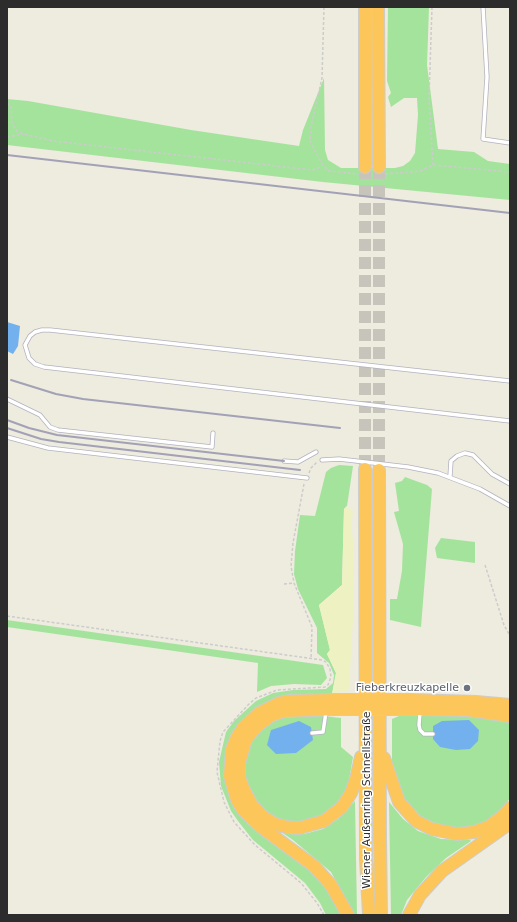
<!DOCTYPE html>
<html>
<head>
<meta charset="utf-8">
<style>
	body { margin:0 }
	#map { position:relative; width:517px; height:922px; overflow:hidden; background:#eeebdf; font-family:"DejaVu Sans",sans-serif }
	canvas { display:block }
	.frame { position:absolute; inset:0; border:8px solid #2c2c2c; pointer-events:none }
</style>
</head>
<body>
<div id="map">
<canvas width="517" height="922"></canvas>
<div class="frame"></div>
</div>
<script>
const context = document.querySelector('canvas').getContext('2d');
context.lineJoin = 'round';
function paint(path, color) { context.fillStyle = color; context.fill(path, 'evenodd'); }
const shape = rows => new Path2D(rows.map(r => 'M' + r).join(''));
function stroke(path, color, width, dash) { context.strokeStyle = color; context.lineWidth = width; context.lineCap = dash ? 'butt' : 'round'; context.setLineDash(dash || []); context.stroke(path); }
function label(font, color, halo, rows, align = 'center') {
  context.font = font + ' "DejaVu Sans",sans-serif'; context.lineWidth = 3; context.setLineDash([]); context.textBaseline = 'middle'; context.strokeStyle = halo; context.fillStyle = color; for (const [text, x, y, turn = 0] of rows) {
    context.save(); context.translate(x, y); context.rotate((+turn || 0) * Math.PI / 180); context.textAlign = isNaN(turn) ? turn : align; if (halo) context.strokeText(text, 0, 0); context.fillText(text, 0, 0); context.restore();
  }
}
const green = shape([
	[388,7,429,7,427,65,438,149,474,152,488,161,510,164,510,200,323,182,7,145,7,99,28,101,191,130,299,146,303,130,324,78,325,150,328,160,341,168,395,168,403,166,410,161,415,153,418,115,417,98,404,98,391,107,388,97,391,93,387,81],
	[339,465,353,466,347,506,344,509,342,585,319,605,330,650,327,654,336,673,332,694,331,695,278,698,252,711,238,725,225,755,225,779,234,804,248,824,298,859,316,875,333,896,343,915,326,915,320,903,305,883,253,840,238,821,231,811,221,786,219,762,226,732,234,721,256,701,273,693,293,690,326,689,333,683,334,675,329,663,317,653,317,628,298,589,294,574,295,551,300,515,315,516,326,472,331,468],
	[405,477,427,485,432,489,421,627,390,620,390,599,397,599,402,571,403,544,394,512,399,511,395,483,402,481],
	[441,538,475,542,475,563,437,558,435,548],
	[7,620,323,665,327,678,321,685,294,684,271,686,257,692,258,663,7,627],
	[313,715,341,718,341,747,353,757,348,786,335,807,322,817,305,821,287,821,276,818,262,810,250,794,245,780,244,763,247,750,254,736,267,724,283,718],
	[399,716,457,716,504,719,510,721,510,798,502,809,486,822,463,828,443,829,421,818,403,800,392,767,392,719],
	[355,801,357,915,354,915,331,872,293,840,281,832,304,834,323,829,338,819],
	[389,802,403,819,418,831,441,839,470,840,471,841,446,858,426,877,407,900,401,915,391,915]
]);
const sand = shape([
	[347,506,353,511,351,528,354,545,354,602,349,690,332,694,336,673,327,654,330,650,319,605,342,585,344,509]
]);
const water = shape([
	[7,322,20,326,18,346,13,354,7,351],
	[469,720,479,730,478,741,470,749,456,750,440,747,433,739,433,726,442,721],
	[299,721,311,727,313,740,296,753,276,754,267,745,271,730]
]);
const motorwayTunnel = shape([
	[365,167,365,469],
	[379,167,379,470]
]);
const path = shape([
	[324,7,322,78,311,127,310,141,323,166,329,171,359,174],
	[432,7,429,99,433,165],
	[7,102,11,108,12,123,17,131,23,134,53,141,312,170,322,167],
	[7,137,23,134],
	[385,174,421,171,433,165,510,172],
	[309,473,311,468,317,462],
	[304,484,293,543,291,566,294,583,312,627,311,659],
	[485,565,504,625,510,636],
	[284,584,294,583],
	[7,616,322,660,326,662,330,669,331,677,328,685,325,687,277,690,256,698,248,705,223,732,220,741,217,772,224,802,234,822,255,845,301,883,317,903,324,915]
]);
const service = shape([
	[483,7,487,77,483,139,510,143],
	[510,381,50,330,42,330,35,332,30,336,25,345,29,358,35,364,44,367,510,421],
	[7,399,40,415,50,427,58,430,212,447,213,433],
	[7,437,48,448,307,478],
	[322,460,339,459,408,467,438,473,480,489,510,506],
	[284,461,298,462,316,452],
	[450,476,451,461,457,456,465,453,473,455,492,474,510,484],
	[420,712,419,725,420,730,424,734,433,734],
	[312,733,323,732,326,712]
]);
const motorway = shape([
	[378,7,379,167],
	[365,167,365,7],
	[365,469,366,859,369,915],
	[379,470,380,838,381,915],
	[336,700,291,701,279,703,259,713,243,728,237,737,232,749,230,776,237,800,243,810,261,827,314,866,331,885,348,915],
	[410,700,476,702,510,705],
	[336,709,284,711,272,715,258,725,246,739,239,763,239,777,244,790,252,805,262,816,275,824,287,827,299,828,324,821,342,807,351,793,356,779,361,757],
	[410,709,468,710,510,716],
	[384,758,399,802,416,821,432,829,457,834,474,832,488,827,504,815,510,808],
	[409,915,420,895,442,871,510,823]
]);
const rail = shape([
	[7,155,510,213],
	[11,380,56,394,83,399,340,428],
	[7,420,29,428,57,435,284,461],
	[7,428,41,439,59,442,300,470]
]);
const motorwayBridge = shape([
	[336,700,410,700],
	[336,709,410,709]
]);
const markers = [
	[467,688,4,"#6b7280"]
];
const worshipNames = [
	["Fieberkreuzkapelle",459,688]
];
const streetNames = [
	["Wiener Außenring Schnellstraße",367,800,-90]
];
paint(green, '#a4e39c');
paint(sand, '#eef2c3');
paint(water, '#73b1ee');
stroke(motorwayTunnel, '#c7c5bb', 12, [12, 6]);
stroke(service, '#b3b2bf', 5);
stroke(motorway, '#ccc', 14);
stroke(path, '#ccc', 1.5, [3, 2]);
stroke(service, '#fff', 3.5);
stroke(motorway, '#fdc65a', 12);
stroke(rail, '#a3a1b6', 2);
stroke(motorwayBridge, '#ccc', 14, []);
stroke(motorwayBridge, '#fdc65a', 12);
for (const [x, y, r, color] of markers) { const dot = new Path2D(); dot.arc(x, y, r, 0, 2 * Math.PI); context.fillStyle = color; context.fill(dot); stroke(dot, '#fff', 1.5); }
label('11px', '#5b616d', '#fff', worshipNames, 'right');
label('11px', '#2c2c2c', '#fff', streetNames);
</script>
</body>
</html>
